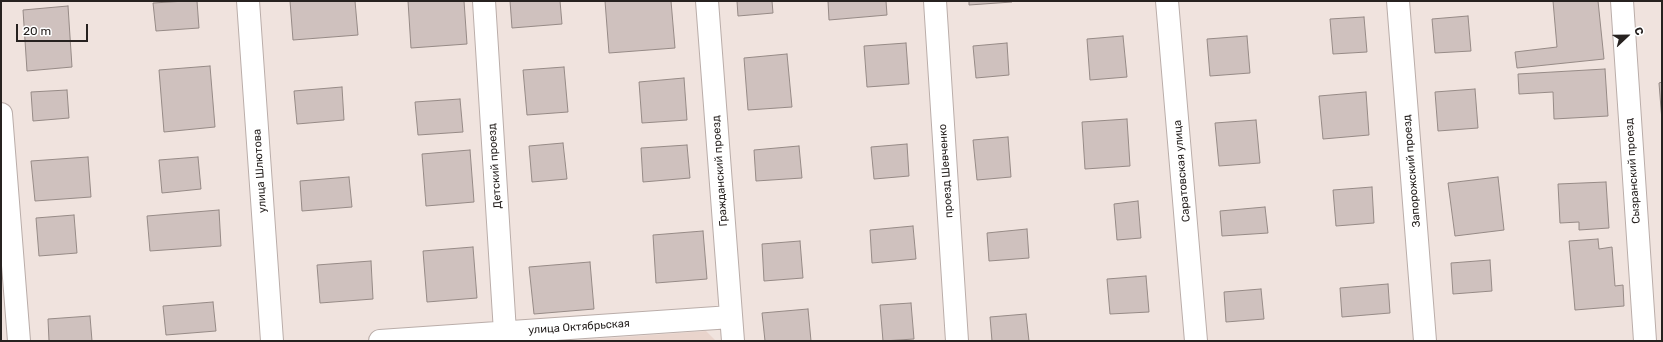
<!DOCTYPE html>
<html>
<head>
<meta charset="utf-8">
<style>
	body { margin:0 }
	#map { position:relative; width:1663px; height:342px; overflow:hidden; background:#f0e3de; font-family:Rubik,sans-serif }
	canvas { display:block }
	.frame { position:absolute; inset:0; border:2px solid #272220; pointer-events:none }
	.north { position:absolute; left:1607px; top:16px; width:40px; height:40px; -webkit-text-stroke:3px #fff; paint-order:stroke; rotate:68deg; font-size:11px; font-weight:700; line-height:16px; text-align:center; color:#272220 }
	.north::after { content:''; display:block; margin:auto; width:14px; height:18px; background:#272220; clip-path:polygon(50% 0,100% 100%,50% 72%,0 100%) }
	.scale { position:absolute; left:16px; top:24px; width:72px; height:18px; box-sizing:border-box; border:2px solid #272220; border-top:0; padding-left:5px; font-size:12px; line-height:14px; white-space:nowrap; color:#272220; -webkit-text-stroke:3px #fff; paint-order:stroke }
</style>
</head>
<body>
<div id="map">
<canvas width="1663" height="342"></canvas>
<div class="frame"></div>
<div class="north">С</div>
<div class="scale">20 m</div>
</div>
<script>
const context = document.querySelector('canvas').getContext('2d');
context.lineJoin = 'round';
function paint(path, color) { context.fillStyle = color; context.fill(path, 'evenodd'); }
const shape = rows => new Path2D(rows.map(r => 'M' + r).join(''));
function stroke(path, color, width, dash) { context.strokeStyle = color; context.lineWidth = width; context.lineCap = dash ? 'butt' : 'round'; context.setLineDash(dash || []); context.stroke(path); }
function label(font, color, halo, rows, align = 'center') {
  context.font = font + ' Rubik,sans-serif'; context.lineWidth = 3; context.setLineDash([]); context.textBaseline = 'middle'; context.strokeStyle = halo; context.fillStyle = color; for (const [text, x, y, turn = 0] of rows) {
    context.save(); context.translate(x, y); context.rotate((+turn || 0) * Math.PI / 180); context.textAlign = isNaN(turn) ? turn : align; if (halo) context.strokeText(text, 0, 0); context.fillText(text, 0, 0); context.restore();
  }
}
const built = shape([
	[706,331,716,341,567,341]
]);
const building = shape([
	[186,1,197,1,199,28,156,31,153,3,186,1],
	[290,1,355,1,358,35,293,40,290,1],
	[408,1,464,1,467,44,411,48,408,1],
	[510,1,560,1,562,24,512,28,510,1],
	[605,1,671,1,675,48,609,53,605,1],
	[737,1,772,1,773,13,738,16,737,1],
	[828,1,886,1,887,15,829,20,828,1],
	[969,1,1012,1,1012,2,969,5,969,1],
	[1553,1,1598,1,1604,59,1517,68,1515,52,1557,47,1553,1],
	[68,6,72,67,27,71,23,10,68,6],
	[1468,16,1471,51,1435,53,1432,19,1468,16],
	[1364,17,1367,52,1333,54,1330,19,1364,17],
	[1123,36,1127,77,1090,80,1087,39,1123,36],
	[1247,36,1250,73,1210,76,1207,39,1247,36],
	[906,43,909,84,867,87,864,46,906,43],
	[1007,43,1009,75,976,78,973,46,1007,43],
	[787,54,792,107,748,110,744,58,787,54],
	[210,66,215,127,164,132,159,70,210,66],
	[564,67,568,112,527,115,523,70,564,67],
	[1605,69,1608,116,1554,119,1553,92,1519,94,1518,74,1605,69],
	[684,78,687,120,642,123,639,82,684,78],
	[1662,82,1662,121,1659,83,1662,82],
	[342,87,344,120,297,124,294,91,342,87],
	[1475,89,1478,128,1438,131,1435,92,1475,89],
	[67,90,69,118,33,121,31,92,67,90],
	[1366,92,1369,135,1323,139,1319,96,1366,92],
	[460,99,463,132,418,135,415,102,460,99],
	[1127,119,1130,166,1085,169,1082,122,1127,119],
	[1256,120,1260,163,1219,166,1215,123,1256,120],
	[1008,137,1011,177,977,180,973,140,1008,137],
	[563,143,567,179,532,182,529,146,563,143],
	[907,144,909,176,874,179,871,147,907,144],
	[687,145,690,178,643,182,641,148,687,145],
	[799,146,802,178,756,181,754,150,799,146],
	[470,150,474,202,426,206,422,154,470,150],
	[88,157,91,197,35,201,31,161,88,157],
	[198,157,201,189,162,193,159,160,198,157],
	[349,177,352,207,302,211,300,181,349,177],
	[1498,177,1504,230,1455,236,1448,183,1498,177],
	[1606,182,1609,228,1579,230,1579,222,1560,223,1558,184,1606,182],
	[1372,187,1374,223,1336,226,1333,190,1372,187],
	[1138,201,1141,238,1117,240,1114,204,1138,201],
	[1265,207,1268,233,1222,236,1220,211,1265,207],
	[219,210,221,246,150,251,147,216,219,210],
	[74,215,77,253,39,256,36,218,74,215],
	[913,226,916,259,872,263,870,230,913,226],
	[1027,229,1029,258,989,261,987,233,1027,229],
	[703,231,707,279,656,283,653,235,703,231],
	[1598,239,1599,249,1612,247,1615,286,1623,285,1624,306,1575,310,1569,241,1598,239],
	[800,241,803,278,764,281,762,244,800,241],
	[473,247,477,298,427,302,423,251,473,247],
	[1490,260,1492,291,1453,294,1451,263,1490,260],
	[371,261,373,299,320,303,317,265,371,261],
	[590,262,594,309,534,314,529,267,590,262],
	[1146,276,1149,312,1110,314,1107,279,1146,276],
	[1388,284,1390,313,1342,317,1340,288,1388,284],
	[1261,289,1264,319,1226,322,1224,292,1261,289],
	[213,302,216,331,166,335,163,306,213,302],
	[911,303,914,339,883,341,880,305,911,303],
	[808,309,811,341,765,341,762,313,808,309],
	[1026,314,1029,341,992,341,990,317,1026,314],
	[90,316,92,341,49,341,48,319,90,316]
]);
const street = shape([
	[484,1,505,332],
	[707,1,733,341],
	[935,1,957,341],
	[1167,1,1196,341],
	[1398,1,1425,341],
	[1622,1,1645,341],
	[1,114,19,341],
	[380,341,731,317]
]);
const secondary = shape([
	[248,1,272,341]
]);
const streetNames = [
	["Детский проезд",495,166,-94],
	["улица Шлютова",260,171,-94],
	["Гражданский проезд",720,171,-94],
	["проезд Шевченко",946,171,-94],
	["Саратовская улица",1182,171,-95],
	["Запорожский проезд",1412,171,-95],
	["Сызранский проезд",1633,171,-94],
	["улица Октябрьская",579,327,-4]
];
paint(built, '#e9d4cc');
paint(building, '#cfc1be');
stroke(building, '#968a86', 1);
stroke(street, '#baada9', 24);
stroke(secondary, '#baada9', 24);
stroke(street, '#fff', 22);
stroke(secondary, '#fff', 22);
label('11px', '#272220', '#fff', streetNames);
</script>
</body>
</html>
